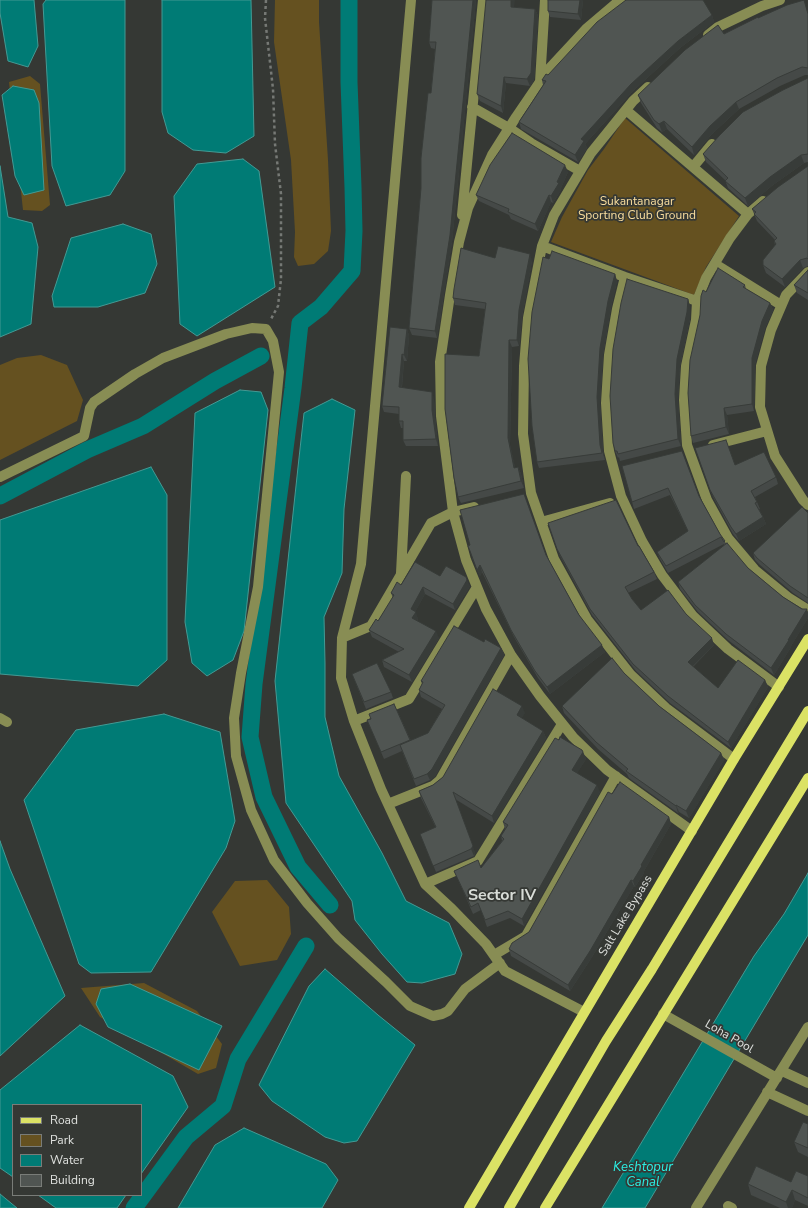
<!DOCTYPE html>
<html>
<head>
<meta charset="utf-8">
<style>
	body { margin:0 }
	#map { position:relative; width:808px; height:1208px; overflow:hidden; background:#353834; font-family:"Nunito Sans",sans-serif }
	canvas { display:block }
	.legend { position:absolute; left:12px; top:1104px; width:130px; height:92px; box-sizing:border-box; background:#353834; border:1px solid #797c78; margin:0; padding:5px 7px; list-style:none; font-size:12px; color:#dfe1de }
	.legend li { display:flex; align-items:center; gap:8px; height:20px }
	.legend b { width:20px; border:1px solid #797c78 }
</style>
</head>
<body>
<div id="map">
<canvas width="808" height="1208"></canvas>
<ul class="legend">
<li><b style="height:5px;background:#dbe265"></b>Road</li>
<li><b style="height:11px;background:#655120"></b>Park</li>
<li><b style="height:11px;background:#007b75"></b>Water</li>
<li><b style="height:11px;background:#505552"></b>Building</li>
</ul>
</div>
<script>
const context = document.querySelector('canvas').getContext('2d');
context.lineJoin = 'round';
function paint(path, color) { context.fillStyle = color; context.fill(path, 'evenodd'); }
const shape = rows => new Path2D(rows.map(r => 'M' + r).join(''));
function stroke(path, color, width, dash) { context.strokeStyle = color; context.lineWidth = width; context.lineCap = dash ? 'butt' : 'round'; context.setLineDash(dash || []); context.stroke(path); }
function label(font, color, halo, rows, align = 'center') {
  context.font = font + ' "Nunito Sans",sans-serif'; context.lineWidth = 3.5; context.setLineDash([]); context.textBaseline = 'middle'; context.strokeStyle = halo; context.fillStyle = color; for (const [text, x, y, turn = 0] of rows) {
    context.save(); context.translate(x, y); context.rotate((+turn || 0) * Math.PI / 180); context.textAlign = isNaN(turn) ? turn : align; if (halo) context.strokeText(text, 0, 0); context.fillText(text, 0, 0); context.restore();
  }
}
const green = shape([
	[275,0,319,0,319,22,328,160,331,231,328,251,314,264,298,266,294,257,295,232,291,160,274,42],
	[30,76,40,84,50,205,42,211,23,210,9,82],
	[625,118,739,216,706,267,694,295,551,242,562,217,588,170,604,149],
	[41,355,67,365,83,400,77,421,0,460,0,365,17,358],
	[267,880,289,907,291,934,277,960,240,966,212,912,235,881],
	[144,983,197,1011,222,1044,216,1068,198,1074,100,1017,81,988]
]);
const water = shape([
	[0,0,34,0,38,46,28,67,8,61,0,13,0,0],
	[46,0,125,0,125,171,110,195,66,206,52,166,43,4,46,0],
	[162,0,251,0,254,136,226,153,193,150,168,133,162,112,162,0],
	[13,86,34,90,39,103,44,190,24,195,15,176,2,95,13,86],
	[243,159,259,171,275,287,197,336,180,324,174,196,197,164,243,159],
	[0,166,8,217,32,223,38,247,31,324,0,337,0,166],
	[123,224,151,234,157,264,145,293,98,307,54,307,52,296,71,238,123,224],
	[240,390,261,392,268,410,244,631,233,660,207,676,192,663,185,622,195,413,240,390],
	[332,399,355,410,344,509,342,573,324,617,325,663,325,717,339,776,382,853,406,901,449,923,462,954,455,974,422,983,407,982,382,954,355,920,352,901,286,803,275,681,299,458,304,413,332,399],
	[151,467,167,495,167,660,138,686,0,674,0,520,151,467],
	[164,714,220,732,235,821,226,848,151,972,91,973,79,964,24,800,76,730,164,714],
	[0,841,10,869,65,996,0,1056,0,841],
	[808,873,808,935,645,1208,602,1208,754,956,784,914,808,873],
	[325,969,378,1015,415,1045,357,1141,344,1143,325,1137,272,1101,259,1085,309,986,325,969],
	[130,984,222,1026,199,1070,108,1027,96,1004,101,989,130,984],
	[80,1025,173,1076,188,1107,141,1174,141,1105,13,1105,13,1177,0,1168,0,1090,80,1025],
	[244,1128,326,1164,338,1180,322,1208,178,1208,215,1145,244,1128],
	[0,1194,17,1208,0,1208,0,1194],
	[38,1195,126,1195,117,1208,56,1208,38,1195]
]);
const canal = shape([
	[0,496,87,450,143,426,215,381,261,356],
	[330,905,298,867,264,797,250,737,254,684,293,388,300,323,321,307,352,271,354,231,353,187,349,82,349,0],
	[134,1208,186,1137,223,1106,238,1059,306,946]
]);
const path = shape([
	[266,0,265,18,273,89,275,144,281,194,281,279,278,306,271,319]
]);
const minor = shape([
	[411,0,361,564,342,638,341,678,354,721,381,789,425,884,452,909,486,944,505,971,584,1012],
	[620,0,587,28,548,70,516,117,492,155,468,208,459,242,450,295,440,362,441,416,453,512,466,560,486,609,511,655,540,696,573,737,607,770,692,831],
	[708,35,718,27,762,6,780,0],
	[540,82,545,0],
	[648,87,633,101,591,153,554,215,542,246,528,318,524,366,523,434,531,493,554,559,587,619,631,675,666,708,734,759],
	[472,107,509,128,531,143,580,171],
	[626,110,748,214],
	[693,167,712,144],
	[763,201,748,214,730,238,706,278,697,301,696,320,686,366,684,400,687,445,707,500,728,538,755,570,789,598,808,610],
	[462,215,483,0],
	[542,246,625,277,697,301],
	[715,264,781,305],
	[808,272,786,295,771,330,761,366,760,407,775,456,803,500,808,505],
	[625,277,617,309,609,355,606,403,609,451,621,496,642,541,662,575,693,616,728,649,779,687],
	[713,445,767,431],
	[0,477,84,436,90,408,94,402,135,374,163,358,226,334,252,328,266,329,273,341,279,372,258,587,241,673,234,718,236,756,251,810,274,860,307,903,338,938,386,982,410,1006,433,1016,442,1014,448,1011,465,989,500,963],
	[541,522,610,503],
	[401,573,406,476],
	[342,638,371,626,431,523,453,512,474,507],
	[0,718,7,722],
	[354,721,409,699,477,587],
	[388,804,433,786,440,780,511,655],
	[425,884,478,861,562,724],
	[494,955,526,936,616,776],
	[663,1014,777,1078],
	[782,1071,808,1083],
	[767,1092,808,1111],
	[728,1206,732,1208],
	[696,1208,808,1027]
]);
const major = shape([
	[469,1208,734,759,808,639],
	[509,1208,606,1041,652,969,808,711],
	[545,1208,808,778]
]);
const wall = shape([
	[431,0,476,0,452,242,437,338,412,335,409,328,435,49,431,48,429,42,432,0],
	[583,0,581,20,550,17,548,11],
	[514,7,535,9,538,16,534,80,530,86,506,83,503,113,480,101,477,94],
	[808,13,808,75,805,75,780,86,739,109,712,134,694,155,667,129,662,132,657,128,641,103,638,95,724,34,758,18],
	[712,15,714,22,680,48,633,91,585,144,587,148,578,162,521,129,519,122,543,85,542,80,548,75],
	[808,78,808,162,804,163,773,185,748,206,728,188,725,180,706,162,703,154],
	[808,166,808,266,803,268,785,287,766,273,763,265,775,245,774,241,775,240,757,221,752,209],
	[568,172,561,188,561,190,553,203,551,202,538,231,511,219,509,215,479,201,476,195],
	[495,258,532,261,522,317,519,346,512,347,510,445,515,468,518,467,521,474,524,488,461,503,458,497,479,356,485,309,455,305,453,298],
	[808,270,808,300,797,293,794,285],
	[615,274,617,281,611,307,603,355,600,403,603,451,605,460,539,468,537,462],
	[745,285,746,289,770,303,773,310,765,328,755,364,754,411,727,415,729,434,693,443,691,436,700,315,706,292],
	[688,299,690,306,690,319,680,366,678,400,681,446,620,461,619,457,618,458,615,451],
	[407,329,409,336,407,361,404,361,402,387,434,399,435,417,438,446,406,446,403,440,403,428,401,428,399,421,399,414,384,412,382,406],
	[695,448,735,465,776,477,778,484,755,497,760,509,759,509,763,517,766,524,739,541,733,534,713,497],
	[622,466,699,496,720,534,726,544,748,568,783,597,808,612,808,618,791,646,791,647,774,675,728,640,698,612,680,589,678,582,724,546,724,544,668,573,660,559,657,552,688,531,670,495,634,509],
	[808,513,808,603,793,593,760,565,755,560,753,553],
	[548,523,638,546,654,572,657,579,628,593,632,599,641,610,686,614,714,645,693,667,718,688,765,680,768,687,731,748,670,703,636,671,592,615,560,556],
	[546,556,579,615,605,652,550,694,538,678,514,637,482,572,480,576,472,558],
	[440,576,470,586,455,610,425,594,415,612,418,619,417,621,439,638,412,682,384,667,382,660,399,652,372,637,369,630,378,621,393,598,391,593,401,585],
	[484,642,501,648,504,655,435,776,430,780,416,786,402,751,384,759,367,720,394,704,411,741,428,733,442,709,421,697,419,690,422,684,421,681],
	[624,673,659,706,721,753,724,760,689,818,679,812,678,813,629,778,627,774,598,749,564,713,562,706],
	[352,674,391,692,393,698,366,709],
	[525,713,521,718,543,731,546,738,494,823,455,799,475,853,474,856,436,872,423,840,436,828,421,798,419,791,433,785],
	[559,740,583,752,586,759,577,773,600,792,524,926,510,918,487,927,481,910,473,914,457,877,454,871,481,868,502,841,501,836,505,829,503,822],
	[612,794,669,817,671,824,644,871,644,873,635,887,634,886,592,957,570,991,511,956,509,949,529,932],
	[808,1124,808,1157,798,1152,794,1142],
	[808,1176,808,1206,795,1200,792,1208,780,1208,751,1195,748,1184,791,1182]
]);
const shadedWall = shape([
	[473,0,476,0,452,242,437,338,435,331],
	[511,0,515,0,513,14,511,7],
	[580,0,583,0,581,20,578,14],
	[535,9,538,16,534,80,530,86,527,79],
	[712,15,714,22,680,48,633,91,585,144,587,148,578,162,575,155,581,139,631,84,678,41],
	[504,77,506,83,503,113,501,106],
	[736,102,739,109,712,134,694,155,692,147,710,126],
	[664,121,667,129,662,132,659,124],
	[801,155,804,163,773,185,748,206,745,198,770,177],
	[565,165,568,172,561,188,561,190,553,203,551,196],
	[549,195,551,202,538,231,535,224],
	[530,254,532,261,522,317,519,346,517,340,519,310],
	[800,260,803,268,785,287,782,279],
	[615,274,617,281,611,307,603,355,600,403,603,451,605,460,600,445,597,397,600,348,608,301],
	[688,299,690,306,690,319,680,366,678,400,681,446,678,439,675,394,677,359],
	[770,303,773,310,765,328,755,364,754,411,752,404,752,358,762,321],
	[407,329,409,336,407,361,404,355],
	[509,340,512,347,510,445,517,475,514,468,508,438],
	[402,354,404,361,401,394,399,387],
	[432,392,434,399,435,417,438,446,436,439,432,410],
	[724,408,727,415,729,434,726,427],
	[518,467,521,474,524,488,521,481],
	[763,517,766,524,739,541,736,534],
	[480,565,482,572,480,576,477,570],
	[467,580,470,586,455,610,453,604],
	[423,587,425,594,413,616,416,612,418,619,415,625,412,618,411,609],
	[807,609,808,612,808,618,791,646,791,647,774,675,771,668,788,640],
	[436,631,439,638,412,682,409,675],
	[712,638,714,645,690,669,688,662],
	[602,645,605,652,550,694,547,687],
	[501,648,504,655,435,776,430,780,427,774],
	[765,680,768,687,731,748,728,742],
	[522,706,525,713,519,722,517,715],
	[543,731,546,738,494,823,492,816],
	[583,752,586,759,575,777,572,770],
	[721,753,724,760,689,818,686,811],
	[597,785,600,792,524,926,522,919],
	[676,805,679,812,678,813,676,806],
	[669,817,671,824,644,871,644,873,635,887,633,881,641,865],
	[473,846,475,853,474,856,471,849],
	[631,880,634,886,592,957,570,991,568,985],
	[792,1190,795,1200,792,1208,788,1208,786,1202]
]);
const building = shape([
	[432,0,473,0,450,235,435,331,409,328,421,188,421,158,428,93,431,93,436,42,429,42,432,0],
	[486,0,511,0,511,7,535,9,531,73,527,79,504,77,501,106,477,94,486,0],
	[548,0,580,0,578,14,548,11,548,0],
	[626,0,703,0,712,15,678,41,631,84,581,139,584,141,575,155,519,122,546,81,542,80,546,74,548,75,597,22,626,0],
	[804,0,808,14,808,68,802,67,777,78,736,102,710,126,692,147,664,121,659,124,654,120,638,95,685,50,718,25,724,34,758,17,758,18,787,5,804,0],
	[808,78,808,154,801,155,770,177,745,198,725,181,728,178,703,154,719,136,743,112,783,90,808,78],
	[512,133,565,165,557,182,559,183,551,196,549,195,535,224,508,212,509,209,476,195,490,165,512,133],
	[808,166,808,259,807,258,800,260,782,279,763,265,763,260,776,244,774,241,777,238,754,214,756,212,752,209,778,187,808,166],
	[498,246,530,254,519,310,517,340,509,340,508,438,514,468,518,467,521,481,458,497,454,478,445,409,445,354,479,356,486,303,453,298,454,289,461,248,495,258,498,246],
	[552,251,615,274,608,301,600,348,597,397,600,445,602,453,537,462,532,426,528,359,532,312,543,257,549,259,552,251],
	[718,268,745,285,743,287,770,303,762,321,752,358,752,404,724,408,726,427,691,436,688,393,690,360,700,315,701,296,703,290,706,292,718,268],
	[808,270,808,293,794,285,808,270],
	[627,279,688,299,687,312,677,359,675,394,678,439,618,454,617,451,615,451,613,443,610,396,613,349,621,303,627,279],
	[390,327,407,329,404,355,402,354,399,387,432,392,432,410,436,439,403,440,403,421,399,421,399,407,382,406,390,327],
	[726,440,735,465,764,452,776,477,751,491,757,502,755,503,763,517,736,534,731,527,710,490,695,448,726,440],
	[682,451,699,496,720,534,725,541,724,542,721,537,666,566,657,552,688,531,668,488,632,502,622,466,682,451],
	[524,494,546,555,579,615,602,645,547,687,535,671,511,630,480,565,477,570,470,551,468,546,470,545,460,510,524,494],
	[616,500,638,546,639,546,654,572,625,587,632,599,641,610,668,590,686,614,712,638,688,662,718,688,738,660,765,680,728,742,668,696,633,664,590,609,557,549,548,523,616,500],
	[802,507,808,513,808,598,790,586,757,558,753,553,802,507],
	[727,543,748,568,783,597,802,609,807,609,788,640,789,640,771,668,726,634,695,605,678,582,727,543],
	[415,562,440,576,446,566,466,577,467,580,453,604,423,587,411,609,416,612,412,618,436,631,409,675,382,660,404,649,369,630,376,619,378,621,394,595,391,593,397,582,401,585,415,562],
	[454,626,484,642,485,639,501,648,432,769,427,774,414,779,400,745,428,733,445,705,419,690,423,682,421,681,454,626],
	[612,658,624,673,659,706,721,753,686,811,676,805,676,806,626,771,628,769,596,742,562,706,612,658],
	[377,663,391,692,364,702,352,674,377,663],
	[493,689,522,706,517,715,543,731,492,816,453,792,473,846,471,849,433,866,420,834,436,827,419,791,433,785,443,777,493,689],
	[394,704,410,740,381,752,367,720,371,719,369,714,394,704],
	[560,737,582,750,583,752,572,770,597,785,522,919,508,911,485,920,478,903,471,907,454,871,478,860,481,868,504,839,501,836,508,825,503,822,555,738,559,740,560,737],
	[620,782,669,817,641,865,642,866,633,881,631,880,590,951,568,985,509,949,512,943,529,932,608,792,612,794,620,782],
	[803,1122,808,1124,808,1148,794,1142,803,1122],
	[756,1166,791,1182,796,1171,808,1176,808,1198,792,1190,786,1202,748,1184,756,1166]
]);
const parkNames = [
	["Sukantanagar",637,202],
	["Sporting Club Ground",637,216]
];
const streetNames = [
	["Salt Lake Bypass",626,916,-59],
	["Loha Pool",729,1037,30]
];
const waterNames = [
	["Keshtopur",643,1168],
	["Canal",643,1183]
];
const districtNames = [
	["Sector IV",502,896]
];
paint(green, '#655120');
paint(water, '#007b75');
stroke(water, '#439a94', 1);
stroke(canal, '#007b75', 17);
stroke(path, '#767975', 2.5, [3, 3]);
stroke(minor, '#888d54', 10);
stroke(major, '#dbe265', 10);
paint(wall, '#454947');
paint(shadedWall, '#383c39');
paint(building, '#505552');
stroke(building, '#383c39', 1);
label('12px', '#f9dd9d', '#353834', parkNames);
label('12px', '#dfe1de', '#353834', streetNames);
label('italic 13px', '#2bf0e5', '#353834', waterNames);
label('bold 16px', '#d8dcd7', '#353834', districtNames);
</script>
</body>
</html>
